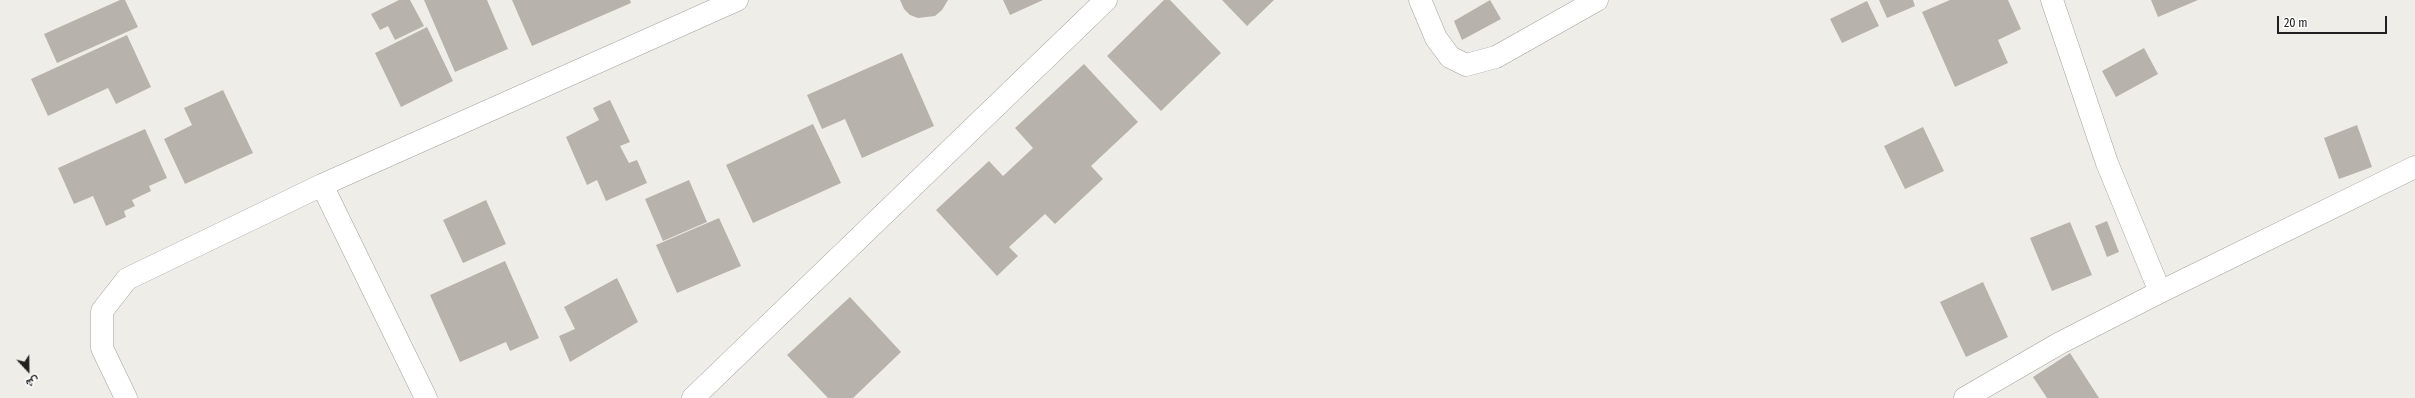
<!DOCTYPE html>
<html>
<head>
<meta charset="utf-8">
<style>
	body { margin:0 }
	#map { position:relative; width:2415px; height:398px; overflow:hidden; background:#efede7; font-family:"Fira Sans Condensed",Vazirmatn,sans-serif }
	canvas { display:block }
	.north { position:absolute; left:8px; top:350px; width:40px; height:40px; -webkit-text-stroke:3px #fff; paint-order:stroke; rotate:158deg; font-size:11px; font-weight:700; line-height:16px; text-align:center; color:#202020 }
	.north::after { content:''; display:block; margin:auto; width:14px; height:18px; background:#202020; clip-path:polygon(50% 0,100% 100%,50% 72%,0 100%) }
	.scale { position:absolute; left:2277px; top:16px; width:110px; height:18px; box-sizing:border-box; border:2px solid #202020; border-top:0; padding-left:5px; font-size:12px; line-height:14px; white-space:nowrap; color:#202020; -webkit-text-stroke:3px #fff; paint-order:stroke }
</style>
</head>
<body>
<div id="map">
<canvas width="2415" height="398"></canvas>
<div class="north">ش</div>
<div class="scale">20 m</div>
</div>
<script>
const context = document.querySelector('canvas').getContext('2d');
context.lineJoin = 'round';
function paint(path, color) { context.fillStyle = color; context.fill(path, 'evenodd'); }
const shape = rows => new Path2D(rows.map(r => 'M' + r).join(''));
function stroke(path, color, width, dash) { context.strokeStyle = color; context.lineWidth = width; context.lineCap = dash ? 'butt' : 'round'; context.setLineDash(dash || []); context.stroke(path); }
const building = shape([
	[120,0,125,0,138,27,57,63,44,34],
	[399,0,410,0,424,26,395,40,388,26,380,30,371,14],
	[424,0,487,0,508,49,455,72],
	[512,0,630,0,631,3,532,46],
	[900,0,948,0,942,10,935,16,918,18,910,15,904,9],
	[1003,0,1043,0,1010,15],
	[1164,0,1170,0,1221,53,1161,111,1107,56],
	[1222,0,1274,0,1247,26],
	[1490,0,1501,19,1462,40,1454,21],
	[1879,0,1913,0,1915,6,1887,18],
	[1950,0,2008,0,2021,29,1998,40,2008,63,1955,87,1922,12],
	[2151,0,2198,0,2158,17],
	[1867,1,1879,26,1842,43,1830,19],
	[427,27,453,81,401,107,375,53],
	[127,35,151,87,116,104,108,88,48,116,31,79],
	[2144,48,2158,74,2116,97,2102,71],
	[902,53,934,126,862,158,845,119,822,129,807,95],
	[1084,64,1138,122,1091,166,1103,179,1055,224,1045,214,1009,247,1018,256,997,276,936,210,989,161,1003,176,1033,148,1015,128],
	[223,90,253,153,185,184,164,139,192,125,184,108],
	[610,100,630,142,620,146,629,163,637,160,647,183,606,201,597,180,587,185,566,137,599,120,593,108],
	[813,124,841,183,753,223,726,165],
	[2357,125,2372,167,2339,179,2324,138],
	[1923,127,1944,171,1905,189,1884,146],
	[145,129,167,178,149,186,151,191,132,200,135,206,124,211,126,217,106,226,93,196,74,204,58,168],
	[689,180,707,222,663,241,645,199],
	[486,200,506,244,463,263,443,220],
	[719,218,741,266,677,293,656,245],
	[2107,221,2119,252,2107,257,2095,226],
	[2070,222,2092,275,2052,291,2030,238],
	[505,261,539,338,510,351,506,342,460,362,430,295],
	[617,278,638,322,570,362,559,336,575,329,564,307],
	[1983,282,2008,337,1966,357,1940,302],
	[850,297,901,352,853,398,828,398,787,355],
	[2070,353,2099,398,2047,398,2033,377]
]);
const street = shape([
	[1420,0,1436,38,1450,57,1466,65,1496,57,1597,0],
	[2052,0,2107,163,2160,292],
	[322,185,426,398],
	[126,398,102,348,102,311,127,279,322,185,737,0],
	[693,398,1106,0],
	[1965,398,2060,343,2160,292,2415,167]
]);
paint(building, '#b8b2ad');
stroke(street, '#a1a1a1', 23);
stroke(street, '#fff', 22);
</script>
</body>
</html>
